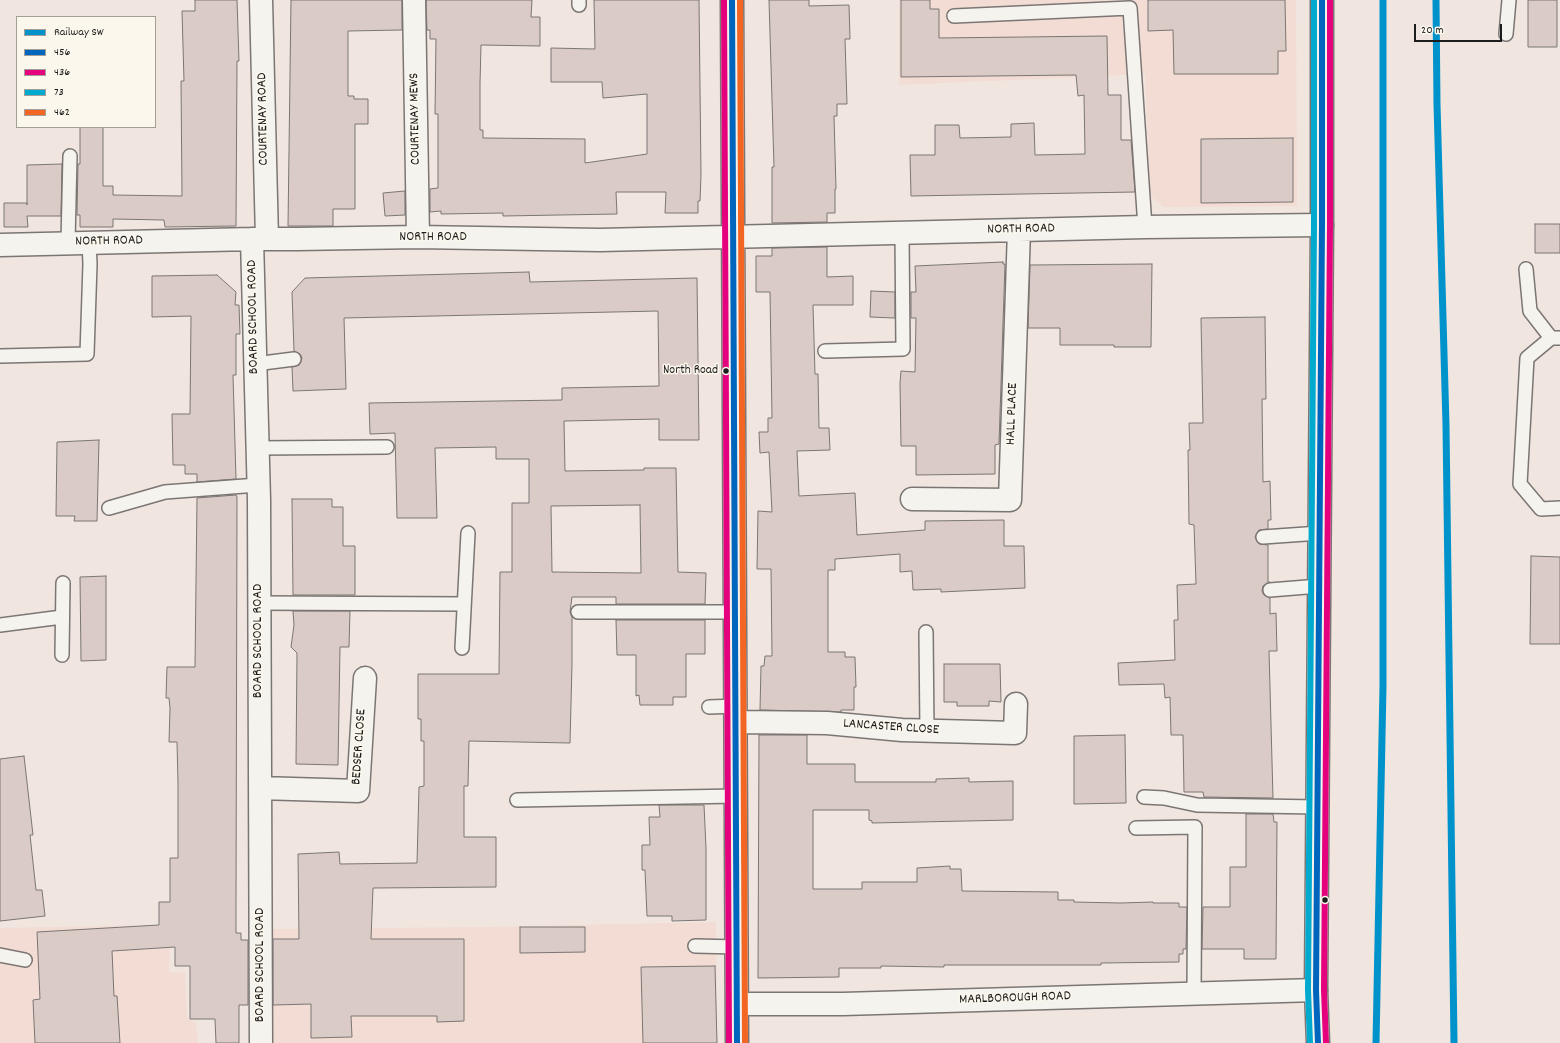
<!DOCTYPE html>
<html>
<head>
<meta charset="utf-8">
<style>
	body { margin:0 }
	#map { position:relative; width:1560px; height:1043px; overflow:hidden; background:#f0e5df; font-family:Dekko,sans-serif }
	canvas { display:block }
	.legend { position:absolute; left:16px; top:16px; width:140px; height:112px; box-sizing:border-box; background:#fbf7ec; border:1px solid #a29f99; margin:0; padding:5px 7px; list-style:none; font-size:12px; color:#1c1c1c }
	.legend li { display:flex; align-items:center; gap:8px; height:20px }
	.legend b { width:20px; border:1px solid #a29f99 }
	.scale { position:absolute; left:1414px; top:24px; width:88px; height:18px; box-sizing:border-box; border:2px solid #1c1c1c; border-top:0; padding-left:5px; font-size:12px; line-height:14px; white-space:nowrap; color:#1c1c1c; -webkit-text-stroke:3px #fbf7ec; paint-order:stroke }
</style>
</head>
<body>
<div id="map">
<canvas width="1560" height="1043"></canvas>
<ul class="legend">
<li><b style="height:5px;background:#0092cb"></b>Railway SW</li>
<li><b style="height:5px;background:#0065bd"></b>456</li>
<li><b style="height:5px;background:#e5007d"></b>436</li>
<li><b style="height:5px;background:#00a9ce"></b>73</li>
<li><b style="height:5px;background:#f26522"></b>462</li>
</ul>
<div class="scale">20 m</div>
</div>
<script>
const context = document.querySelector('canvas').getContext('2d');
context.lineJoin = 'round';
function paint(path, color) { context.fillStyle = color; context.fill(path, 'evenodd'); }
const shape = rows => new Path2D(rows.map(r => 'M' + r).join(''));
function stroke(path, color, width, dash) { context.strokeStyle = color; context.lineWidth = width; context.lineCap = dash ? 'butt' : 'round'; context.setLineDash(dash || []); context.stroke(path); }
function label(font, color, halo, rows, align = 'center') {
  context.font = font + ' Dekko,sans-serif'; context.lineWidth = 3; context.setLineDash([]); context.textBaseline = 'middle'; context.strokeStyle = halo; context.fillStyle = color; for (const [text, x, y, turn = 0] of rows) {
    context.save(); context.translate(x, y); context.rotate((+turn || 0) * Math.PI / 180); context.textAlign = isNaN(turn) ? turn : align; if (halo) context.strokeText(text, 0, 0); context.fillText(text, 0, 0); context.restore();
  }
}
const built = shape([
	[899,0,1296,0,1297,206,1164,207,1150,196,1145,74,899,85],
	[716,922,717,1043,273,1043,273,929,490,927],
	[170,925,169,972,185,973,187,1017,196,1023,198,1043,0,1043,0,928]
]);
const building = shape([
	[195,0,237,0,239,61,237,61,236,226,165,227,164,220,113,219,113,227,80,227,80,215,77,215,78,164,80,164,80,127,103,127,103,186,113,186,113,195,182,196,181,81,184,81,182,11,195,11,195,0],
	[291,0,402,0,402,30,348,31,348,96,354,96,354,99,368,99,368,124,355,124,355,209,333,209,333,226,288,226,291,0],
	[426,0,532,0,531,17,540,17,540,46,481,45,480,83,480,130,483,130,483,138,585,139,585,163,647,154,647,94,603,98,602,82,551,82,551,48,595,49,594,0,699,0,701,175,700,201,698,201,698,213,665,213,666,192,616,192,617,214,503,216,503,213,441,214,441,211,430,212,430,189,438,188,438,114,435,114,436,39,430,39,430,30,427,30,426,0],
	[769,0,809,0,809,6,849,5,850,39,845,39,847,104,837,104,837,116,834,116,836,189,835,189,835,213,827,213,827,222,772,223,772,167,774,167,769,0],
	[901,0,930,0,930,9,939,9,939,38,1107,36,1108,95,1121,95,1121,140,1131,140,1135,192,911,196,910,155,935,155,935,125,959,125,960,138,1011,137,1011,124,1034,123,1035,155,1085,154,1084,95,1078,96,1076,75,901,77,901,0],
	[1148,0,1285,0,1286,51,1278,51,1278,74,1174,74,1173,30,1148,31,1148,0],
	[1528,0,1557,0,1557,47,1528,47,1528,0],
	[1293,138,1293,202,1201,203,1201,139,1293,138],
	[62,164,61,216,27,216,28,227,4,227,4,203,27,203,27,205,27,165,62,164],
	[405,191,405,215,385,216,383,193,405,191],
	[1535,224,1560,224,1560,253,1535,253,1535,224],
	[827,247,827,277,853,276,853,305,813,305,815,374,818,374,819,428,829,428,830,450,797,451,799,496,855,493,857,535,925,530,925,521,1004,520,1004,546,1024,546,1025,588,941,592,941,589,913,590,912,571,900,572,900,554,835,559,835,570,828,570,828,652,845,652,845,657,855,657,856,687,854,687,854,710,841,710,841,712,760,710,761,666,764,666,765,656,772,656,771,569,757,569,758,511,772,512,769,452,760,453,759,432,768,432,768,418,772,418,770,292,756,292,756,256,772,256,772,248,827,247],
	[1003,262,1003,264,1005,264,999,444,995,445,995,474,916,475,916,446,901,446,900,383,901,371,915,372,916,318,911,318,911,292,916,292,915,266,1003,262],
	[1152,264,1151,347,1114,347,1114,345,1060,345,1060,328,1028,328,1030,265,1152,264],
	[529,272,530,282,697,278,699,440,659,440,659,419,564,421,565,471,644,470,644,468,676,468,678,572,706,573,705,604,616,604,616,597,572,597,570,612,572,617,572,664,570,743,469,741,468,786,464,786,464,837,496,837,496,887,373,888,371,939,464,939,464,1021,437,1022,437,1016,351,1016,352,1037,311,1038,311,1004,273,1005,273,939,299,939,298,854,339,852,340,864,417,863,419,787,424,786,424,741,421,741,421,719,418,719,418,674,499,674,500,572,512,572,512,503,529,503,529,459,496,459,496,447,435,448,437,518,397,518,395,433,370,434,369,403,562,400,562,388,659,386,658,311,344,318,346,389,293,391,292,367,299,365,302,358,300,354,294,351,292,292,305,278,529,272],
	[640,505,641,573,552,572,551,506,640,505],
	[217,275,236,292,235,305,239,305,240,334,236,334,236,375,233,375,236,479,197,482,197,474,185,474,185,465,173,465,172,414,190,414,191,316,152,317,152,276,217,275],
	[871,291,895,292,895,318,870,317,871,291],
	[1265,317,1266,399,1262,399,1263,482,1270,481,1271,520,1268,520,1268,529,1259,530,1255,537,1259,544,1268,545,1268,582,1270,582,1263,586,1262,591,1264,595,1270,598,1270,614,1276,613,1277,651,1269,651,1273,798,1204,797,1203,792,1184,792,1183,735,1171,735,1170,697,1165,698,1164,684,1119,685,1118,663,1175,660,1174,620,1178,620,1177,585,1196,584,1194,525,1189,524,1188,450,1190,450,1189,423,1203,423,1201,318,1265,317],
	[99,440,97,521,74,521,75,516,56,516,57,442,99,440],
	[236,495,237,497,236,903,236,933,241,933,241,940,248,940,248,1005,239,1005,239,1043,216,1043,215,1019,190,1019,190,966,175,966,175,947,112,951,114,996,117,996,120,1043,35,1043,33,1000,40,999,37,932,159,925,159,902,170,902,170,858,178,858,178,783,177,742,169,742,170,708,169,698,166,698,167,667,195,667,197,498,236,495],
	[292,499,332,499,332,507,343,507,343,546,355,546,355,595,293,595,292,499],
	[1531,556,1560,557,1560,644,1530,644,1531,556],
	[106,576,106,660,81,661,80,577,106,576],
	[293,611,350,611,349,647,340,647,338,765,296,764,297,653,291,647,294,625,293,611],
	[616,620,705,620,705,654,686,654,686,697,673,697,673,705,640,705,639,695,636,696,636,655,617,655,616,620],
	[944,664,1000,664,1001,702,989,701,989,706,957,706,957,702,944,702,944,664],
	[759,735,807,735,807,764,855,764,855,782,936,782,936,779,969,778,969,782,1013,781,1013,820,872,823,872,821,869,820,869,810,813,810,813,889,862,889,862,882,917,882,917,868,950,866,950,869,961,869,962,891,1058,892,1058,900,1074,900,1074,902,1120,903,1153,902,1153,903,1179,903,1179,907,1187,907,1186,949,1183,949,1183,954,1179,954,1179,962,1101,963,1101,965,944,965,944,967,881,966,881,968,839,968,839,977,758,978,759,735],
	[1125,735,1126,803,1074,804,1074,736,1125,735],
	[24,756,33,835,30,835,36,890,42,890,45,916,0,921,0,759,24,756],
	[659,805,704,805,706,848,706,920,672,921,672,916,647,916,645,870,642,870,642,845,650,845,649,817,660,817,659,805],
	[1246,814,1273,814,1274,822,1277,822,1276,959,1244,959,1244,949,1202,949,1203,907,1230,907,1230,867,1246,867,1246,814],
	[520,927,585,927,585,952,520,953,520,927],
	[715,966,717,1043,643,1043,641,967,715,966]
]);
const lane = shape([
	[579,0,579,5],
	[954,16,1130,8,1145,227],
	[1506,34,1509,0],
	[68,242,70,156],
	[1526,269,1530,311,1551,338],
	[1560,338,1551,338,1527,358,1520,484,1541,509,1560,508],
	[825,351,903,349,902,233],
	[0,356,87,354,90,264,89,242],
	[255,364,294,359],
	[258,448,387,447],
	[109,508,165,492,258,485],
	[1263,537,1320,533],
	[1270,590,1319,586],
	[259,603,464,604],
	[578,612,736,612],
	[0,625,62,617],
	[926,632,927,731],
	[462,648,468,533],
	[62,655,63,583],
	[709,707,737,706],
	[1144,797,1164,798,1197,805,1318,807],
	[517,800,737,796],
	[1136,828,1195,827,1194,993],
	[695,946,737,947],
	[0,955,25,960]
]);
const street = shape([
	[261,0,267,239],
	[414,0,418,237],
	[732,0,737,1043],
	[252,239,259,500,261,1043],
	[0,245,252,239,297,239,418,237,600,240,1145,227,1322,225],
	[912,499,1010,500,1019,230],
	[737,722,827,723,902,730,1015,733,1016,704],
	[260,788,358,791,365,678],
	[737,1004,843,1004,1316,990]
]);
const secondary = shape([
	[1318,1043,1316,990,1322,225,1322,0]
]);
const bus1 = shape([
	[732,0,737,1043],
	[1318,1043,1316,990,1322,225,1322,0]
]);
const bus2 = shape([
	[724,0,729,1043],
	[1326,1043,1324,990,1330,225,1330,0]
]);
const bus3 = shape([
	[1310,1043,1308,990,1314,225,1314,0]
]);
const bus4 = shape([
	[740,0,745,1043]
]);
const rail1 = shape([
	[1436,0,1437,104,1446,425,1454,1043],
	[1376,1043,1383,686,1383,0]
]);
const markers = [
	[726,371,3.5,"#1c1c1c"],
	[1325,900,3.5,"#1c1c1c"]
];
const busNames = [
	["North Road",718,371]
];
const streetNames = [
	["COURTENAY ROAD",264,119,-91],
	["COURTENAY MEWS",416,119,-91],
	["NORTH ROAD",1021,230,-1],
	["NORTH ROAD",433,238],
	["NORTH ROAD",109,242,-1],
	["BOARD SCHOOL ROAD",254,317,-91],
	["HALL PLACE",1013,414,-88],
	["BOARD SCHOOL ROAD",259,641,-90],
	["LANCASTER CLOSE",891,728,4],
	["BEDSER CLOSE",360,747,-86],
	["BOARD SCHOOL ROAD",261,965,-90],
	["MARLBOROUGH ROAD",1015,999,-2]
];
paint(built, '#f2dcd3');
paint(building, '#dacbc6');
stroke(building, '#7b7674', 1);
stroke(lane, '#7b7674', 16);
stroke(street, '#7b7674', 25);
stroke(secondary, '#7b7674', 25);
stroke(lane, '#f5f3ee', 13);
stroke(street, '#f5f3ee', 22);
stroke(secondary, '#f5f3ee', 22);
stroke(bus1, '#0065bd', 6);
stroke(bus2, '#e5007d', 6);
stroke(bus3, '#00a9ce', 6);
stroke(bus4, '#f26522', 6);
stroke(rail1, '#0092cb', 7);
for (const [x, y, r, color] of markers) { const dot = new Path2D(); dot.arc(x, y, r, 0, 2 * Math.PI); context.fillStyle = color; context.fill(dot); stroke(dot, '#fbf7ec', 1.5); }
label('13px', '#1c1c1c', '#fbf7ec', busNames, 'right');
label('14px', '#1c1c1c', '#fbf7ec', streetNames);
</script>
</body>
</html>
